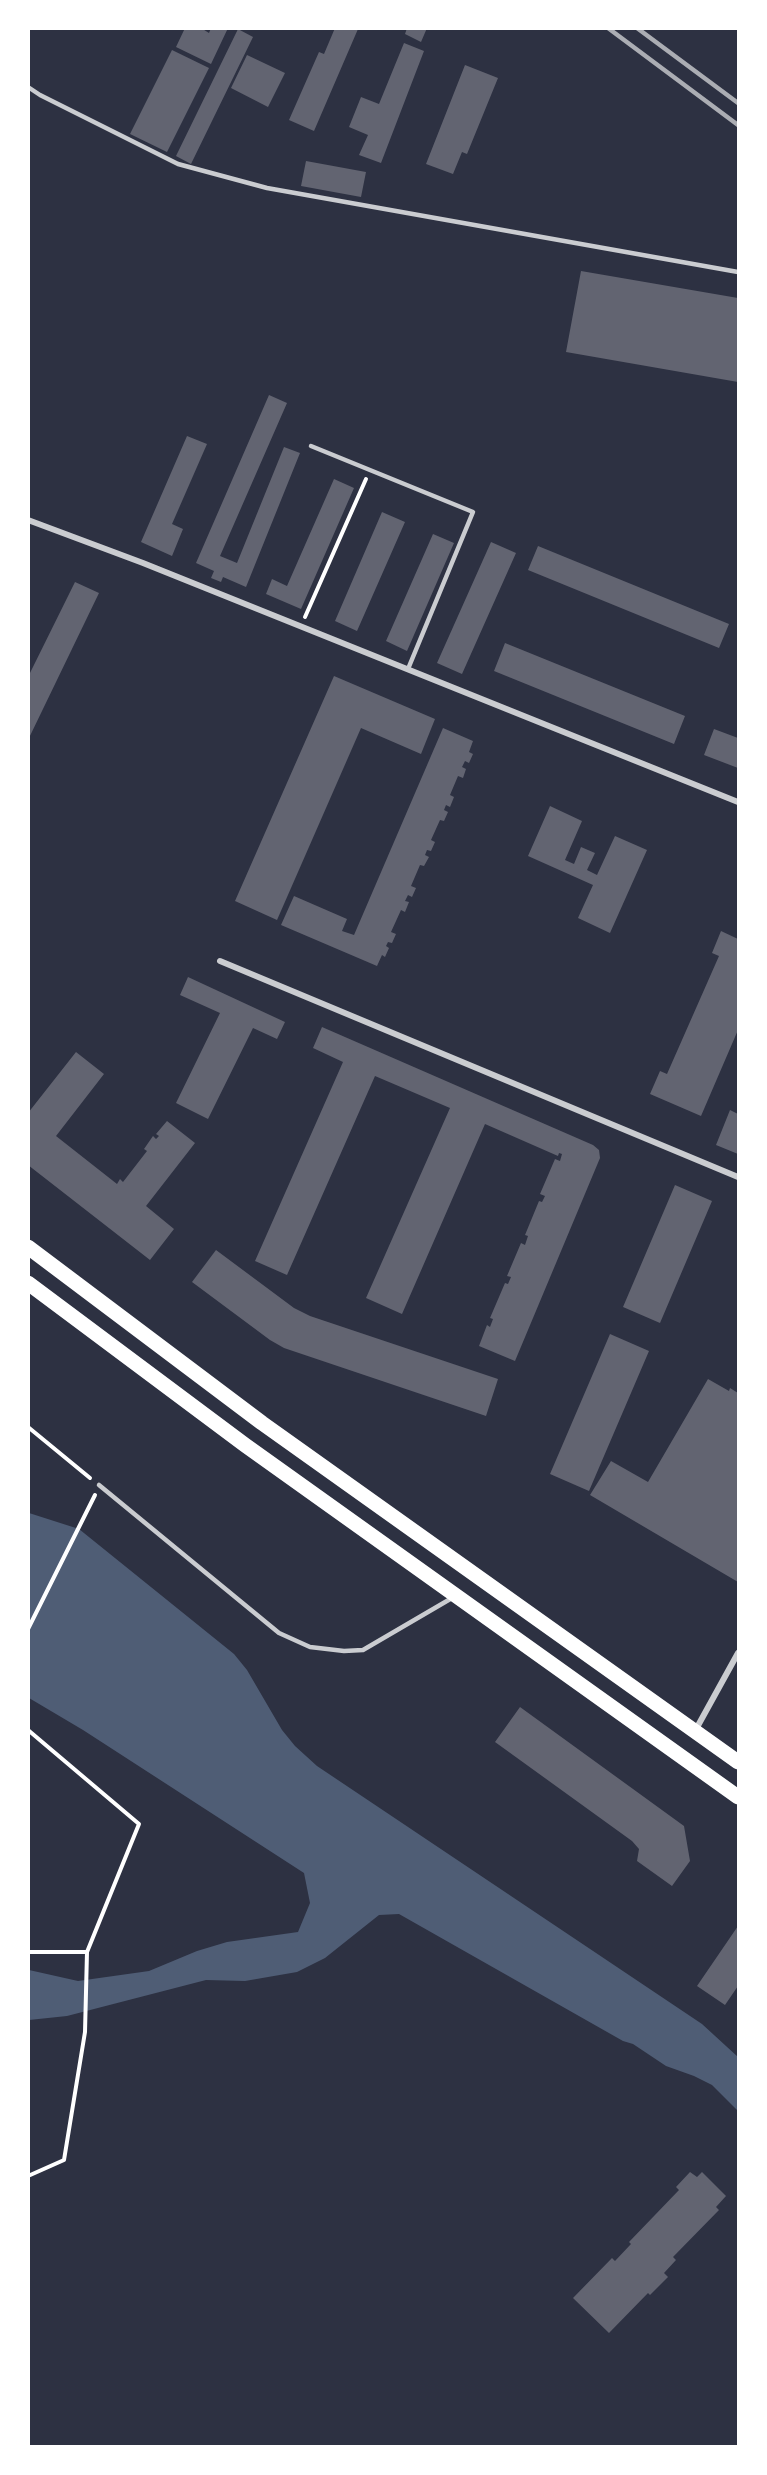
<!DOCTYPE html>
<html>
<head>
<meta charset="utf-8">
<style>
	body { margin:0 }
	#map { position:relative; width:767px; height:2475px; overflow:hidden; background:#2d3142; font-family:Jost,sans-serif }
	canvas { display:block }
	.frame { position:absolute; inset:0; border:30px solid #fff; pointer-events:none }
</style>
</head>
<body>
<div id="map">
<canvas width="767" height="2475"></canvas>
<div class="frame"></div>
</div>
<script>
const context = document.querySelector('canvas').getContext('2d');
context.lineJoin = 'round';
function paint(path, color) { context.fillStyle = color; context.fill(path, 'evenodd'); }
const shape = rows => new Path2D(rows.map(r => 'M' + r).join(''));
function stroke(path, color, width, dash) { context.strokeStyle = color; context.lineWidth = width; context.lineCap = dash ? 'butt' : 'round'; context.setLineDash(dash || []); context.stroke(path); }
const water = shape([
	[29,1513,79,1529,234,1654,247,1670,282,1730,295,1746,317,1766,702,2024,738,2057,738,2111,712,2085,694,2076,666,2066,633,2044,623,2041,399,1914,379,1915,325,1958,297,1972,245,1981,206,1980,67,2016,29,2020,29,1970,78,1981,149,1971,197,1951,227,1942,298,1932,310,1903,304,1873,83,1730,29,1698]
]);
const building = shape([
	[185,28,201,28,209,33,211,28,228,28,211,64,176,47],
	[335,28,358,29,314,131,289,120,319,52,324,54],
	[407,28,427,28,421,42,405,34],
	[238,29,253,37,191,164,176,156],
	[404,43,424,51,381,163,359,155,368,135,349,127,361,97,379,104],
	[172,50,209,68,167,152,130,134],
	[247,55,285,73,268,107,231,88],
	[465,65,498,78,467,154,462,152,453,174,426,164],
	[306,161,366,172,361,197,301,186],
	[581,271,738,298,738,382,566,352],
	[269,395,287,403,220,556,237,563,284,447,300,453,246,587,223,577,221,582,211,578,214,571,196,563],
	[187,436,207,444,172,524,183,529,172,556,141,542],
	[334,479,354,488,301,609,266,594,272,579,287,586],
	[382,512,405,522,357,631,335,621],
	[433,534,454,543,407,651,386,641],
	[491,542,516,553,462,674,437,663],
	[538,546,729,624,719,648,528,570],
	[75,582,99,593,28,740,28,677],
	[505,643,685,716,674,744,494,671],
	[334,676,435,719,421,754,361,728,277,920,235,901],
	[443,728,473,741,469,752,473,754,469,763,465,761,462,767,466,769,463,778,458,776,450,795,454,797,450,807,446,805,444,810,448,812,444,821,440,820,431,840,435,842,431,851,427,850,425,855,429,857,424,866,420,865,411,886,416,888,412,897,408,895,405,901,409,902,405,912,401,910,391,932,396,934,392,943,388,942,386,946,389,948,385,957,382,955,377,966,281,925,294,896,347,919,342,931,354,935],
	[714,729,738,738,738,768,704,755],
	[550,806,582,821,565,860,574,864,581,847,595,853,587,870,597,875,615,836,647,850,610,933,578,918,593,885,528,856],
	[721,931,738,939,738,1030,701,1116,650,1094,660,1071,667,1074,719,956,712,953],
	[188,977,285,1022,277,1039,253,1028,208,1119,176,1103,220,1013,180,995],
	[322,1027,593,1145,599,1150,600,1158,515,1361,479,1346,487,1325,490,1327,493,1319,490,1318,505,1283,508,1284,511,1277,507,1276,521,1243,525,1245,528,1236,525,1235,539,1201,542,1202,545,1196,540,1194,555,1159,560,1161,562,1154,559,1153,558,1156,485,1124,402,1314,366,1298,450,1108,375,1076,287,1275,255,1261,343,1062,313,1048],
	[76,1052,104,1074,56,1136,117,1184,120,1179,123,1182,147,1151,144,1149,153,1136,156,1139,159,1136,156,1134,167,1121,195,1143,146,1206,174,1229,150,1260,28,1165,28,1113],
	[730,1110,738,1114,738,1154,716,1145],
	[675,1185,712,1201,660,1323,623,1307],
	[216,1250,294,1308,310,1316,498,1379,486,1416,284,1348,270,1340,192,1282],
	[610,1334,649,1351,589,1491,550,1474],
	[708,1379,729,1391,730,1388,738,1393,738,1582,590,1495,611,1461,648,1482],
	[520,1707,684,1826,690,1861,672,1886,637,1861,639,1849,632,1841,495,1742],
	[738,1926,738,1986,725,2005,697,1986],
	[690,2172,697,2177,702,2172,726,2196,716,2207,719,2210,673,2257,676,2260,664,2273,668,2277,650,2295,648,2293,609,2333,573,2298,612,2258,615,2261,631,2244,629,2242,679,2190,676,2187]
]);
const path = shape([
	[305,617,366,479],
	[28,1427,90,1478],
	[28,1629,95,1495],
	[28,1730,139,1824,87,1952,85,2032,64,2160,28,2176],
	[28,1952,87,1952]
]);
const service = shape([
	[28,87,40,95,178,164,267,188,738,272],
	[311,446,473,512,408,669],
	[99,1485,279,1633,310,1647,344,1651,363,1650,452,1598]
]);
const minor = shape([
	[28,520,143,563,738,802],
	[220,961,738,1177],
	[695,1731,738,1653]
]);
const primary = shape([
	[28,1247,262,1423,738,1762],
	[28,1283,245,1445,738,1797]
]);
const rail = shape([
	[608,28,738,125],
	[637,28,738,103]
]);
paint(water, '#4f5d75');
paint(building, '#626471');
stroke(path, '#fff', 4);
stroke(service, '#caccd0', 4.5);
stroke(minor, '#caccd0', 6);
stroke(primary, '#fff', 15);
stroke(rail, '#abadb3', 4.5);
</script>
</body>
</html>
